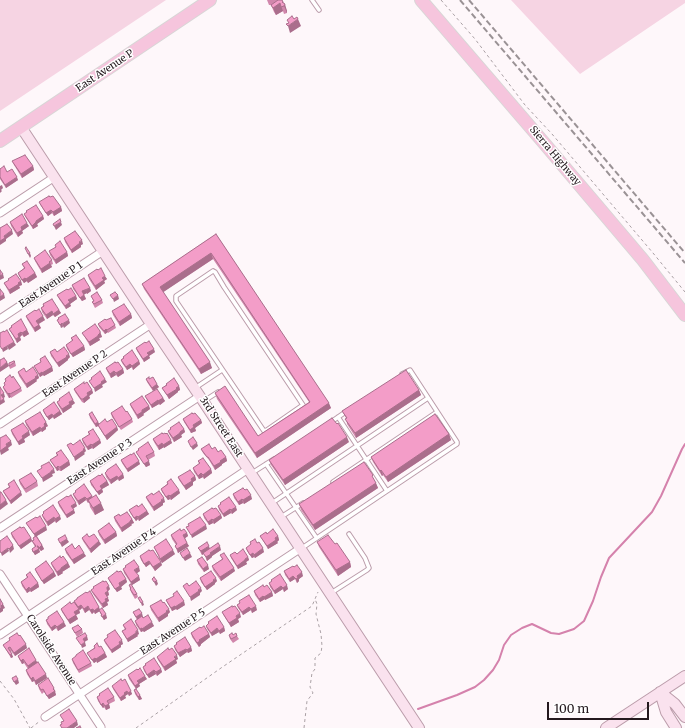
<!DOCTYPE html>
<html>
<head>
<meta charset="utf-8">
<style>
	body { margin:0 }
	#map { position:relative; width:685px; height:728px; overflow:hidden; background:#fef7fa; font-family:Merriweather,serif }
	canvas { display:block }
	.scale { position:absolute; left:547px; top:702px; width:102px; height:18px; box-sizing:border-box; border:2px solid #24191e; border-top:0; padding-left:5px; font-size:12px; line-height:14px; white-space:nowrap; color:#24191e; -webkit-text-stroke:3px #fff; paint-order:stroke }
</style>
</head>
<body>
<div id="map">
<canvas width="685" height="728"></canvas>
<div class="scale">100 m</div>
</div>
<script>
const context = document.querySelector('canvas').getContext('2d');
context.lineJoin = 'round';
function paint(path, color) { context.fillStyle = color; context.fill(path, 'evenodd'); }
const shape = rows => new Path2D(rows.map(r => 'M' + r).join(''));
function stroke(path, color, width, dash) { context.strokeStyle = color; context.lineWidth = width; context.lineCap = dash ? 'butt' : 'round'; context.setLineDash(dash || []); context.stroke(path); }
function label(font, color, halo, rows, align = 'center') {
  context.font = font + ' Merriweather,serif'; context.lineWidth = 3; context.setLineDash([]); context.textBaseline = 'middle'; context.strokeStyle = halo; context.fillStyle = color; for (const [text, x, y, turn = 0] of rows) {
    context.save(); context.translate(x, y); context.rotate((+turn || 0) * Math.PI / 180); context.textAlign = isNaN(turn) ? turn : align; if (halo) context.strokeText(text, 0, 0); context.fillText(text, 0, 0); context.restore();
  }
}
const green = shape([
	[0,0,166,0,0,111],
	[511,0,685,0,685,3,580,74]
]);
const stream = shape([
	[418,709,457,695,475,687,484,680,493,670,499,660,504,645,511,635,522,628,532,624,551,633,559,634,574,629,584,621,593,601,601,577,609,558,652,512,661,496,682,449,685,444]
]);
const path = shape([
	[441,0,475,39,525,105,552,134,653,253,685,292],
	[0,681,14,699,30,728],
	[31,728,40,721],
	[136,728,221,668,312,606,318,592],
	[304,728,307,701,313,693,310,687,312,673,315,669,315,658,321,653,322,646,321,634,316,614,317,604,315,599]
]);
const lane = shape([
	[312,0,319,10],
	[213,271,215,272,224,287,303,405,267,430,264,431,176,301,176,296,213,271],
	[195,388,222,370],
	[204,401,218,392],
	[338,417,387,491],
	[331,422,347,411],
	[266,464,316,537],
	[252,473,274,459],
	[333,482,437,412],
	[272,503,428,398],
	[281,517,303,503],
	[302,548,457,444,457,442,410,370,402,374],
	[331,593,367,570,369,568,365,558,349,534]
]);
const street = shape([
	[0,213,53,178],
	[0,319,103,251],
	[0,424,151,324],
	[0,528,200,396],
	[0,574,101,727],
	[0,635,248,469],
	[45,717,301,548]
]);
const secondary = shape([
	[21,127,151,324,203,401,419,728],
	[660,692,666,712,676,728],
	[660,692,675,704,685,717],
	[606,728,685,676]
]);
const primary = shape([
	[421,0,544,143,643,260,685,315],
	[0,141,210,0]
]);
const rail = shape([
	[460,0,685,263],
	[469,0,685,253]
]);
const wall = shape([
	[267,0,282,0,287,11,287,13,284,14,283,11,276,15,274,12,271,5,269,5],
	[12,161,33,166,34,170,22,178,14,165],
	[0,169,7,172,18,180,6,188,0,179],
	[39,202,61,207,62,211,54,216,52,213,48,216,41,206],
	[24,214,43,216,44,219,37,224,38,226,33,229,26,218],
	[10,222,29,226,22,231,23,233,18,237,11,226],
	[216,234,331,408,257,458,217,399,215,393,258,436,309,402,213,259,163,292,212,368,201,374,144,289,142,284],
	[64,238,83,244,81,245,81,247,72,253,65,242],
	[55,245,67,252,68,256,56,264,50,255,49,251,56,247],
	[34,258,52,260,53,264,51,265,52,267,42,273,35,261],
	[22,264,35,273,37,277,28,283,27,281,24,283,19,276,18,273,24,268],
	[98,270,107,279,104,281,105,283,96,290,89,279,88,275],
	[21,281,22,285,19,286,20,288,10,294,6,287,4,283],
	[72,285,90,288,91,291,87,294,87,293,84,294,86,299,82,301,73,289],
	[68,290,76,296,77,299,70,304,71,306,66,309,59,299,57,295],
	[91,296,102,300,103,303,95,308,92,302,94,302],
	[43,304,59,310,61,313,55,317,53,315,47,319,42,312,41,308,43,306],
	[112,311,131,314,132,318,120,326,113,315],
	[26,316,45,320,39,324,41,328,35,332,27,319],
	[106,320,115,325,116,328,108,333,108,332,105,334,99,327,98,324],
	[11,326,27,330,29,334,24,337,22,335,20,337,21,340,17,343,11,332,9,329,11,327],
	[82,333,102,335,101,335,102,337,99,338,100,340,90,346,84,336],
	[71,338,84,346,85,350,73,357,67,349,66,345,72,341],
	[136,348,155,352,149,356,150,358,144,362,137,351],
	[50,352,57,352,70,357,68,359,68,360,59,367,51,356],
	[123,357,139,361,140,364,133,370,132,367,127,370,122,363,121,360,123,358],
	[40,359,52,367,53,371,44,376,43,375,40,377,36,370,34,366,41,362],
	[15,362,16,366,10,369,9,366],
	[106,368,123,369,124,373,118,377,116,375,111,378,107,371],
	[18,372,26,372,38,375,39,378,36,380,37,381,27,388,19,376],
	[5,379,21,388,22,391,11,398,11,397,9,398,4,390,3,387,5,385,4,383,6,381],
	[146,379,159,387,153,391,147,382],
	[84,384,92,390,93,393,89,396,90,398,84,403,82,402,75,392,74,389],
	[166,384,179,386,180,390,178,391,178,392,169,399,164,391,162,388,166,385],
	[419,390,421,395,356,438,347,424,346,418,342,411],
	[145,396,163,398,165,401,160,405,159,404,152,408,147,400],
	[57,402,75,403,71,406,72,407,63,413,58,405],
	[130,404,149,406,150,409,143,414,144,415,138,419,131,407],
	[43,410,60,411,62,414,54,419,53,417,49,420,44,413],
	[126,412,132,419,133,422,121,430,112,417,111,413],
	[89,414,98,422,99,424,107,422,117,427,118,430,107,440,98,426,96,427,90,418],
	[193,414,201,420,202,423,195,428,196,431,191,433,184,422,183,419],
	[25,421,48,426,46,427,46,429,42,432,41,431,33,436,26,425],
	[184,429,185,432,181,435,182,437,174,442,169,434,168,431],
	[11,430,30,435,24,439,25,442,19,445,12,434],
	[88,432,100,440,101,443,93,449,92,448,88,450,83,443,82,439,89,435],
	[163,434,172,443,164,448,164,447,159,450,154,442,153,439],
	[449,434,451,440,388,482,383,475,382,476,373,462,371,457],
	[349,442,285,485,271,465,269,460],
	[201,449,212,449,218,452,226,457,227,461,222,464,222,465,215,470,209,460,203,453],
	[139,450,154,452,155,456,148,460,150,465,146,467,136,452],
	[56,453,69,461,70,465,61,471,60,471,59,470,57,471,52,463,50,460,57,456],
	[131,455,140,464,128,472,122,463,121,460],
	[198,461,211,469,212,473,204,479,203,477,199,479,194,472,193,468,199,464],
	[105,473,123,474,124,478,119,481,118,479,111,484,106,477],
	[100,476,107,481,109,485,102,489,103,492,99,495,91,485,90,481],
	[195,476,196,480,193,482,193,485,186,490,179,480,178,477],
	[19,480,37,481,38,486,26,493,20,484],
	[374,480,378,488,315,530,301,510,299,504],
	[167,482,180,493,171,500,170,499,168,500,162,492,161,489,167,484],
	[8,484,22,495,11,504,5,495,3,491,9,487],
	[245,490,252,499,244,504,243,503,239,505,234,498,233,494],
	[73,494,92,496,104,510,95,515,90,507,89,502,88,503,86,500,79,505,74,497],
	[153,495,165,502,163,503,163,505,154,511,147,500,146,497],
	[58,502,77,506,73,509,75,513,67,518,59,506],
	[218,506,237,510,232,514,231,513,224,517,219,510],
	[138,507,147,511,149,514,139,521,138,519,136,521,131,514,129,510],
	[213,509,221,515,222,518,214,524,213,523,209,525,204,518,203,514],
	[42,515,61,519,56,523,55,521,48,526,43,518],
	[120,516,132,519,134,523,131,524,132,525,122,532,115,521,114,517],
	[26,523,47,530,37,536,42,545,44,549,41,551,39,549,39,550,40,552,35,555,32,549,35,547,32,541,34,540,33,538,35,536,28,526],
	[98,531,116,532,117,536,105,544,99,535],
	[181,531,187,533,188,536,185,538,187,543,189,546,178,553,175,546,176,545,172,539,171,535],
	[11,533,31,538,32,541,21,549,12,537],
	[267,534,278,536,279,540,277,542,278,543,268,549,262,539,260,536],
	[89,537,101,544,91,553,83,541,82,538],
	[250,542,264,552,255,558,254,557,252,558,247,551,246,548,251,545],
	[317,542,335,544,350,562,351,567,338,576,319,547],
	[154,547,175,554,162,563],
	[198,548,210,549,221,550,212,556,212,557,207,561,204,554,202,555],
	[65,549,86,556,74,564,66,553],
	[237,554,248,557,249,560,246,562,247,564,238,569,231,558,230,555],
	[220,555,235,571,221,581,213,570,212,566,222,559],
	[140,556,162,565,155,571,150,564,146,567,141,560],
	[61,558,68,563,70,567,62,572,63,573,58,576,52,566,51,563],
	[197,560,209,569,204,572,198,564],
	[35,569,54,572,56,576,44,584,36,572],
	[123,569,140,571,136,573,140,580,132,585,124,573],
	[284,571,303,576,299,579,299,581,297,583,295,579,290,582,285,575],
	[26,575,38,583,39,587,31,592,30,591,27,593,22,586,21,582,27,578],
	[108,578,126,579,127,582,121,587,122,589,117,592,110,582],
	[200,578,217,581,215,583,215,584,207,590,201,582],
	[271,580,288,589,284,592,283,589,275,594,270,587,269,583,272,582],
	[129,585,137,594,138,597,135,599,131,592],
	[264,587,272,592,273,596,265,600,265,599,260,602,255,595,254,591],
	[110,589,108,591,109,595,107,596,109,601,107,602,108,605,103,608,93,594,91,590],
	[166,600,185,605,177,610,176,609,172,611,168,604],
	[74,601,99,607,100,610,107,618,104,620,99,611,95,614,94,612,92,614,89,610,85,613,82,608,80,610,79,610,80,613,76,615,78,619,70,624,62,612,61,609,71,604,76,604],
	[239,601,257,610,252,613,251,610,243,615,238,608,237,605,240,603],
	[150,606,170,612,168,614,168,616,159,622,151,610],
	[133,612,143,617,154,626,144,632,143,631,141,632,136,625,135,621,137,620],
	[222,612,241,617,238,619,239,622,231,627,224,616],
	[48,619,66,626,58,631,56,628,52,631,47,624,46,620],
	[208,622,224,627,225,631,220,634,219,632,212,636,207,629,206,626,208,624],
	[123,625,139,634,137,635,138,636,128,642,124,635,122,631,125,630],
	[72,628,82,629,83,633,77,637],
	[201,628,209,634,210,637,201,644,201,645,199,647,192,637,191,633],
	[107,635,123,644,121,645,121,647,112,653,105,643,104,640,108,637],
	[229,635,233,635,237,636,239,639,233,643,230,639],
	[9,638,27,648,15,656,11,651,10,651,13,657,11,658,5,648,3,645,10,641],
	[176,643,191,647,192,651,188,653,187,652,180,657,175,650,174,646,177,645],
	[94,646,99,647,105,653,107,657,97,663,97,661,94,663,89,656,87,653,94,648],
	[169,650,178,659,176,660,177,663,165,671,158,660,157,657],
	[18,656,37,663,47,678,36,685,34,681,32,682,27,674,26,670,28,669,24,663,22,664,19,659],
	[72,659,91,663,92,666,79,673,73,663],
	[145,664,161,669,162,672,157,676,156,674,149,678,144,671,143,667,145,665],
	[128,675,147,679,139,684,140,686,136,689,142,699,139,700,135,694,134,690,136,689,129,679],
	[122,681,132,694,129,696,128,694,125,696,126,698,121,701,113,689,112,686],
	[38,685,56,691,55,692,56,695,49,699,44,692,42,694,39,689],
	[99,694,114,697,115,701,109,704,110,708,106,710,104,707,103,708,98,701,97,697,99,696]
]);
const shadedWall = shape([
	[282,2,283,2,285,5,285,4,287,11,287,13,284,6],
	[280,3,283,11,276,15,273,8],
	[298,19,301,26,290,33,288,26],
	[33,166,34,170,22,178,21,174],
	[17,177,18,180,6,188,5,185],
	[2,185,3,188,1,190,2,191,0,193,0,186],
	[61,207,62,211,54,216,53,212],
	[51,210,52,213,48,216,46,213],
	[43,216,44,219,37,224,38,226,33,229,32,226,36,221],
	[61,222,62,225,56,230,54,226],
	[27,223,29,226,22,231,23,233,18,237,17,233,21,227],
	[12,230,13,234,6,239,6,241,0,245,0,241,4,236],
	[82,240,83,244,81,245,81,247,72,253,71,250],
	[67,252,68,256,56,264,55,260],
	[30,253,31,256,30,258,28,254],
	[211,253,213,259,162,293,160,287],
	[50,263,52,267,42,273,41,269],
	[35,273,37,277,28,283,26,279],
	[3,274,4,278,0,280,0,276],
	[105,276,107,279,104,281,105,283,96,290,95,286,102,278],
	[25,278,27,281,24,283,22,280],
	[21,281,22,285,19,286,20,288,10,294,9,290],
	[90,288,91,291,87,294,86,290],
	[85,289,87,293,83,295,82,291],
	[4,294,5,298,0,301,0,297],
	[84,295,86,299,82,301,80,298],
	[118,295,119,299,114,302,113,299],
	[76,296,77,299,70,304,71,306,66,309,65,306,68,300],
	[59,310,61,313,55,317,53,314],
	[52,311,53,315,47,319,46,315],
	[131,314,132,318,120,326,119,322],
	[43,316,45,320,38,324,36,321],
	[69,320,70,323,64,328,62,324],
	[62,323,63,327,61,328,60,325],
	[39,325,41,328,35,332,34,328],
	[106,329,108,332,105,334,104,331],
	[27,330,29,334,24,337,22,333],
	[100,331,102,337,99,338,100,340,90,346,89,342,98,335],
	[21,332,22,335,20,337,21,340,17,343,16,339,18,334],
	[14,342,16,345,9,350,7,346],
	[7,346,8,349,3,352,2,349],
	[84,346,85,350,73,357,71,354],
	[154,349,155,352,149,356,150,358,144,362,143,359,147,353],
	[69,354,70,357,68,359,68,360,59,367,57,363],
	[139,361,140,364,133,370,132,366],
	[7,362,9,366,0,372,0,368],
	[210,362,212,368,201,374,199,369],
	[130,364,132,367,127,370,126,367],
	[52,367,53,371,44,376,42,373],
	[123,369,124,373,118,377,116,373],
	[114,371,116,375,111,378,110,374],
	[42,372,43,375,40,377,39,374],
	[38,375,39,378,36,380,37,381,27,388,26,384],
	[105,379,107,382,102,385,103,387,95,392,94,388,101,382],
	[157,384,159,387,153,391,152,388],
	[179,386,180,390,178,391,178,392,169,399,167,395],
	[92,390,93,393,89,396,90,398,84,403,83,399,87,393],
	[419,390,421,395,356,438,355,433],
	[4,393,5,397,2,399,1,395],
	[9,393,11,397,9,398,8,394],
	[163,398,165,401,160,405,158,401],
	[4,399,5,402,0,405,0,401],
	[73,400,75,403,71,406,72,407,63,413,62,409,69,402],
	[158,400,159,404,152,408,151,405],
	[329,403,331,408,257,458,255,453],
	[149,406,150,409,143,414,144,415,138,419,137,415,142,410],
	[60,411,62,414,54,419,53,416],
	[52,414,53,417,49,420,47,417],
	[201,420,202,423,195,428,196,431,191,433,190,430,193,425],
	[46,422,48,426,46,427,46,429,42,432,41,429,44,424],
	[98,422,100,425,96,427,95,424],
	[40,427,41,431,33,436,32,432],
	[117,427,118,430,107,440,105,436],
	[184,429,185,432,181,435,182,437,174,442,173,438,180,432],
	[29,431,30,435,24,439,25,442,19,445,18,442,22,436],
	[449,434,451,440,388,482,386,477],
	[347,437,349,442,285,485,283,480],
	[100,440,101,443,93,449,92,445],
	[171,440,172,443,164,448,163,445],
	[11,441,12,445,8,448,9,450,1,455,0,451,6,444],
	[162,443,164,447,159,450,158,446],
	[197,443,198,446,193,450,191,447],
	[91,444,92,448,88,450,87,447],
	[85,448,86,451,84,453,85,454,75,461,74,457],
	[226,457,227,461,222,464,222,465,215,470,214,466,220,461],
	[69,461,70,465,61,471,60,467],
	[139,461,140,464,128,472,127,469],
	[149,461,150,465,146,467,144,464],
	[58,466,59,470,57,471,56,468],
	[54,469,55,473,52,474,53,476,43,482,42,478],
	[211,469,212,473,204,479,203,475],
	[381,470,383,475,382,476,380,471],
	[201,473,203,477,199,479,198,476],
	[123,474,124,478,119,481,118,478],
	[117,476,118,479,111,484,110,480],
	[195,476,196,480,193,482,193,485,186,490,184,486,191,479],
	[107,481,109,485,102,489,103,492,99,495,97,492,100,486],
	[376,483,378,488,315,530,313,525],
	[179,490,180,493,171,500,170,496],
	[21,492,22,495,11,504,10,501],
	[169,495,170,499,168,500,166,497],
	[251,495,252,499,244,504,243,500],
	[92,496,93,499,88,500,89,502,88,503,87,499],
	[85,497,86,500,79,505,78,501],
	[164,498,165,502,163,503,163,505,154,511,153,507],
	[242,499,243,503,239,505,238,502],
	[6,500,8,504,0,510,0,505],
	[76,503,77,506,72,509,71,506],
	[101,503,104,510,95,515,93,508],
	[236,507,237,510,232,514,231,510],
	[230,509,231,513,224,517,223,514],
	[74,510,75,513,67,518,66,515],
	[147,511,149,514,139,521,138,517],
	[221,515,222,518,214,524,213,520],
	[60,516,61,519,56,523,55,519],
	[137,516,138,519,136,521,134,518],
	[54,517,55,521,48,526,47,522],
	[132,519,134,523,131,524,132,525,122,532,121,528],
	[212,519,213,523,209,525,208,522],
	[206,525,207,529,192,538,191,535],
	[46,526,47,530,35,537,34,534],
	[116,532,117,536,105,544,104,540],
	[187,533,188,536,184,539,183,535],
	[278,536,279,540,277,542,278,543,268,549,267,546],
	[31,538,32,541,21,549,19,546],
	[67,539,69,542,62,547,60,543],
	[99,541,101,544,91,553,90,549],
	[187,543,189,546,178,553,177,549],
	[13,545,14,549,10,553,9,549],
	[42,545,44,549,41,551,39,548],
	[37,546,38,546,40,552,35,555,33,552],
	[209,546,210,549,202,555,201,551],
	[220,546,221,550,212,556,212,557,207,561,206,557,210,553],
	[8,548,9,551,2,556,1,553],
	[263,548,264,552,255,558,254,555],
	[173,550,175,554,162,563,160,559],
	[84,553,86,556,74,564,72,560],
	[190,553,192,557,185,561,183,558],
	[253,553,254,557,252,558,250,555],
	[248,557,249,560,246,562,247,564,238,569,237,566],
	[149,561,150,564,146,567,144,564],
	[161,562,162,565,155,571,153,567],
	[350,562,351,567,338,576,336,570],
	[68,563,70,567,62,572,63,573,58,576,57,572,61,568],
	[208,565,209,569,204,572,203,569],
	[139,567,140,571,136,574,134,570],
	[234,568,235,571,221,581,220,577],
	[54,572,56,576,44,584,42,581],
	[302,572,303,576,299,579,299,581,297,583,296,579,297,576],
	[139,576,140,580,132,585,131,582],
	[293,576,295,579,290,582,289,579],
	[216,578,217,581,215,583,215,584,207,590,205,587],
	[126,579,127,582,121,587,122,589,117,592,115,589,119,583],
	[157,581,158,584,156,586,154,582],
	[38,583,39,587,31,592,30,589],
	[287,585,288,589,284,592,283,588],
	[109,586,110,589,108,591,109,595,106,597,105,593,107,587],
	[281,586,283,589,275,594,274,591],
	[29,587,30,591,27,593,26,590],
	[201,588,202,591,200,593,200,595,191,601,190,597],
	[272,592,273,596,265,600,264,597],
	[263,596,265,599,260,602,259,599],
	[108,598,109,601,107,602,108,605,103,608,102,604,105,599],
	[184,601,185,605,177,610,175,607],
	[143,602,144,605,142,606,141,603],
	[3,604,5,608,3,609,3,611,0,613,0,609,1,606],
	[81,605,82,608,80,610,78,607],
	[88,606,89,610,85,613,84,609],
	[175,606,176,609,172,611,171,608],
	[256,606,257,610,252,613,251,609],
	[99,607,100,611,95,614,94,611],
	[249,607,251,610,243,615,242,612],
	[79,609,80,613,76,615,78,619,70,624,68,620,74,612],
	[93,609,94,612,92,614,90,610],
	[169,609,170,612,168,614,168,616,159,622,158,618],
	[142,613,143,617,138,620,136,617],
	[240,613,241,617,238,619,239,622,231,627,229,623,236,616],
	[106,614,107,618,104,620,102,617],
	[64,622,66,626,58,631,57,627],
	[152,622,154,626,144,632,142,629],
	[55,625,56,628,52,631,51,628],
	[224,627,225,631,220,634,219,631],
	[142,628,143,631,141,632,140,629],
	[217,628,219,632,212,636,211,633],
	[138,630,139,634,137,635,138,636,128,642,127,639],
	[209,634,210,637,201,644,201,645,199,647,197,643,199,640],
	[87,636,88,640,84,642,83,639],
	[122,640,123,644,121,645,121,647,112,653,111,650],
	[85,642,86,646,82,648,81,645],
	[26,644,27,648,15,656,14,653],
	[191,647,192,651,188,653,187,650],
	[186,649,187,652,180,657,178,653],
	[105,653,107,657,97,663,96,659],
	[12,654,13,657,11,658,10,655],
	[177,655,178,659,176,660,177,663,165,671,164,667],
	[95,658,97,661,94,663,92,660],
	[23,659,24,663,22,664,21,661],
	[36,660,38,664,29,670,28,666],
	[161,669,162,672,157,676,156,672],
	[154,670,156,674,149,678,147,675],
	[46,674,47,678,36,685,35,681],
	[145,676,147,679,139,684,140,686,136,689,135,686,137,681],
	[33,677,34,681,32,682,31,679],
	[18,679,19,683,16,685,14,682],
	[54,688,56,695,49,699,47,696],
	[127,691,128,694,125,696,126,698,121,701,120,698,124,693],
	[131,691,132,694,129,696,128,693],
	[140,695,142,699,139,700,138,697],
	[103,703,104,707,103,708,101,705],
	[109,704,110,708,106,710,105,706],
	[77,721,78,725,74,728,67,728]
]);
const building = shape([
	[278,0,282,0,283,2,282,2,285,4,284,6,281,7,280,3,273,8,271,5,278,0],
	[292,16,294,19,297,17,298,19,288,26,286,24,289,23,287,20,292,16],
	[25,155,33,166,21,174,12,161,25,155],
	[4,166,7,172,12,169,17,177,5,185,0,177,0,169,4,166],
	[49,196,50,197,53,196,61,207,53,212,51,210,46,213,39,202,49,196],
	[36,205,43,216,36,221,36,222,32,226,24,214,27,212,26,211,36,205],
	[22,214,27,223,21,227,22,230,17,233,10,222,22,214],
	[60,219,61,222,54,226,53,224,60,219],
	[7,224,12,230,4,236,5,238,0,241,0,228,7,224],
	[75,231,82,240,79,242,80,243,71,250,64,238,75,231],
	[216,234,329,403,255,453,215,393,225,386,258,436,310,402,211,253,160,287,210,362,199,369,142,284,216,234],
	[60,241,67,252,55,260,49,251,56,247,55,245,60,241],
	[26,247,30,253,28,254,25,248,26,247],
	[45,250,52,260,49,262,50,263,41,269,34,258,45,250],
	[27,261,35,273,26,279,25,278,22,280,18,273,25,268,22,264,27,261],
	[101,268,105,276,102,278,104,280,95,286,88,275,97,269,98,270,101,268],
	[0,270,3,274,0,276,0,270],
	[16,274,21,281,18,283,19,284,9,290,4,283,9,280,8,279,16,274],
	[84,278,90,288,82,291,84,295,80,298,72,285,84,278],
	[71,288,76,296,68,300,70,302,65,306,57,295,67,289,68,290,71,288],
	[0,289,4,294,0,297,0,289],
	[97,292,102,300,94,304,92,302,94,301,91,296,97,292],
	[115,292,118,295,113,299,110,295,115,292],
	[52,299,59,310,53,314,52,311,46,315,41,308,44,306,43,304,52,299],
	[124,304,131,314,119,322,112,311,124,304],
	[39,309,43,316,36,321,39,325,34,328,26,316,35,310,36,311,39,309],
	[65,314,69,320,62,324,62,323,60,325,57,320,59,319,58,318,65,314],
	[111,318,115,325,107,330,106,329,104,331,98,324,105,319,106,320,111,318],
	[21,319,27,330,22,333,21,332,18,334,19,337,16,339,9,329,12,327,11,326,21,319],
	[95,324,100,331,100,333,98,335,98,336,89,342,82,333,95,324],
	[7,330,14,342,7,346,2,349,0,346,0,333,4,331,4,332,7,330],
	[76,335,84,346,71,354,66,345,73,340,71,338,76,335],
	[149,341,154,349,147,353,149,355,143,359,136,348,145,342,146,343,149,341],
	[64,347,69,354,66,356,67,357,57,363,50,352,55,349,57,352,64,347],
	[132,350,139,361,132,366,130,364,126,367,121,360,124,358,123,357,132,350],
	[45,356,52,367,42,373,42,372,39,374,34,366,41,362,40,359,45,356],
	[4,358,7,362,0,368,0,360,4,358],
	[14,361,15,362,9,366,9,363,14,361],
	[115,362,116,363,118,362,123,369,116,373,114,371,110,374,106,368,115,362],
	[33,367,38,375,35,377,36,378,26,384,18,372,24,368,26,372,33,367],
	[406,370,419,390,355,433,345,419,347,418,342,411,406,370],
	[100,371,105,379,101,382,102,383,94,388,89,381,92,379,91,378,100,371],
	[10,375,12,378,13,376,21,388,10,394,9,393,8,394,3,387,5,385,4,383,6,381,5,379,10,375],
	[149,377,149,379,153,377,157,384,152,388,146,379,149,377],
	[174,378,179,386,176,388,177,389,167,395,162,388,167,385,166,384,174,378],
	[84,382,84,384,87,382,92,390,87,393,88,395,83,399,81,399,74,389,84,382],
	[0,387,4,393,1,395,4,399,0,401,0,387],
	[157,389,163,398,158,401,158,400,151,405,145,396,157,389],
	[69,392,73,400,69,402,70,404,62,409,57,402,60,400,59,399,69,392],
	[142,396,149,406,142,410,142,412,137,415,130,404,142,396],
	[54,402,60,411,53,416,52,414,47,417,43,410,54,402],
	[122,406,126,412,127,411,132,419,119,427,111,413,122,406],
	[40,412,46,422,44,424,45,426,41,429,40,427,32,432,25,421,40,412],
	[92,412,98,422,95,424,89,414,92,412],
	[192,413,193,414,195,413,201,420,193,425,194,427,190,430,183,419,192,413],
	[435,414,449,434,386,477,381,470,380,471,371,457,435,414],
	[332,418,337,424,338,423,347,437,283,480,269,460,332,418],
	[105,419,107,422,112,419,117,427,105,436,98,425,105,419],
	[179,422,184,429,180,432,180,433,173,438,168,431,171,429,170,428,179,422],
	[23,423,29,431,22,436,23,438,18,442,11,430,23,423],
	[93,429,100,440,92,445,91,444,87,447,82,439,90,434,88,432,93,429],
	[162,433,163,434,165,433,166,434,167,433,171,440,163,445,162,443,158,446,153,439,162,433],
	[6,435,11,441,6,444,7,446,0,451,0,438,6,435],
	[193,437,197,443,191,447,188,441,193,437],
	[80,440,85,448,83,449,84,450,74,457,67,445,71,443,73,445,80,440],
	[148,442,154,452,146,456,149,461,144,464,136,452,139,450,138,449,148,442],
	[209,444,212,449,215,447,218,452,221,450,226,457,220,461,221,462,214,466,208,457,207,457,201,449,209,444],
	[61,450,69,461,60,467,59,467,58,466,56,468,50,460,58,455,56,453,61,450],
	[134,453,139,461,127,469,121,460,131,454,131,455,134,453],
	[203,458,211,469,203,475,201,473,198,476,193,468,200,463,198,461,203,458],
	[49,462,54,469,51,471,51,472,42,478,37,471,42,468,41,466,49,462],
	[364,462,373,475,372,476,376,483,313,525,299,504,364,462],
	[116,464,123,474,118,478,117,476,110,480,105,473,107,471,107,470,116,464],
	[190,470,195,476,191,479,192,481,184,486,178,477,190,470],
	[31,473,37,481,36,482,25,489,19,480,31,473],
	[102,474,107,481,100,486,102,489,97,492,90,481,99,475,100,476,102,474],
	[171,479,179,490,170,496,169,495,166,497,161,489,168,484,167,482,171,479],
	[14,480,21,492,10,501,3,491,10,487,8,484,14,480],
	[84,484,92,496,87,499,85,497,78,501,73,494,76,492,75,491,84,484],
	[243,488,245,490,247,489,251,495,243,500,242,499,238,502,233,494,243,488],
	[159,491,164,498,161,500,162,501,153,507,146,497,152,493,153,495,159,491],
	[0,492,1,492,6,500,0,505,0,492],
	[71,495,76,503,71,506,74,510,66,515,58,502,67,496,68,497,71,495],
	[96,495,101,503,93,508,88,500,96,495],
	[229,497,236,507,231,510,230,509,223,514,218,506,221,504,220,503,229,497],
	[142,504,147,511,138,517,137,516,134,518,129,510,137,505,138,507,142,504],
	[53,505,60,516,55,519,54,517,47,522,42,515,44,513,43,512,53,505],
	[212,508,213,509,216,508,221,515,213,520,212,519,208,522,203,514,212,508],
	[127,512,132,519,130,521,130,522,121,528,114,517,119,514,120,516,127,512],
	[40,516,46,526,34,534,26,523,36,517,37,518,40,516],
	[200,517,206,525,191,535,186,527,189,526,188,524,200,517],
	[109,523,116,532,104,540,98,531,109,523],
	[20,527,21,528,24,527,31,538,19,546,11,533,20,527],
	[180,529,181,531,184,529,187,533,183,535,187,543,177,549,175,546,177,544,171,535,180,529],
	[273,529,278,536,275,538,276,540,267,546,260,536,266,532,267,534,273,529],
	[87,534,89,537,94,534,99,541,90,549,82,538,87,534],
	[65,535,67,539,60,543,58,539,65,535],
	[328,535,335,544,337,543,350,562,336,570,317,542,328,535],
	[7,536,13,545,9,549,8,548,1,553,0,551,0,541,7,536],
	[36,536,42,545,39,548,38,546,37,546,39,549,33,552,32,549,36,546,32,541,34,540,33,538,36,536],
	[166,539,173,550,160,559,159,557,159,556,154,547,166,539],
	[255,539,257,543,259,542,263,548,254,555,253,553,250,555,246,548,251,544,250,542,255,539],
	[207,542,209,546,201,551,198,548,207,542],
	[218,543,220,546,210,553,211,554,206,557,203,553,218,543],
	[72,544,75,549,79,545,84,553,72,560,65,549,72,544],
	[187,548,190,553,183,558,180,553,187,548],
	[243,549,248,557,245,559,245,560,237,566,230,555,235,552,237,554,243,549],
	[149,550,150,551,153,550,161,562,153,567,149,561,144,564,140,556,149,550],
	[224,553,234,568,220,577,212,566,223,559,220,555,224,553],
	[60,556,61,558,63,556,68,563,61,568,61,569,57,572,51,563,60,556],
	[202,557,208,565,203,569,197,560,202,557],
	[134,560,139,567,134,570,139,576,131,582,123,569,126,567,125,566,134,560],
	[46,561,54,572,42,581,35,569,46,561],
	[297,565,302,572,297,576,298,578,296,579,293,576,289,579,284,571,293,566,294,567,297,565],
	[117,571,118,572,121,571,126,579,119,583,120,586,115,589,108,578,117,571],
	[211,571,216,578,213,580,214,581,205,587,200,578,211,571],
	[30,572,38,583,30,589,29,587,26,590,21,582,28,577,26,575,30,572],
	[280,574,287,585,283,588,281,586,274,591,269,583,272,581,271,580,280,574],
	[154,577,157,581,154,582,152,579,154,577],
	[103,581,104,582,106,581,109,586,107,587,107,589,108,591,105,593,108,598,105,599,106,601,102,604,91,590,94,588,93,587,103,581],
	[196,581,201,588,198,590,199,591,190,597,183,586,187,583,189,586,196,581],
	[131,584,137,594,134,595,130,589,131,588,129,585,131,584],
	[263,585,264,587,267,585,272,592,264,597,263,596,259,599,254,591,263,585],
	[90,591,99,607,94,611,93,609,90,610,88,606,84,609,81,605,78,607,74,601,77,599,77,598,86,592,87,593,90,591],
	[177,591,184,601,175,607,175,606,171,608,166,600,174,596,173,594,177,591],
	[249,595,256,606,251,609,249,607,242,612,237,605,240,603,239,601,249,595],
	[140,597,143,602,141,603,138,598,140,597],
	[0,599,3,604,1,606,2,607,0,609,0,599],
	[161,600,163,603,164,602,169,609,166,611,167,612,158,618,150,606,161,600],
	[70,602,71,604,74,602,79,609,74,612,76,615,68,620,61,609,70,602],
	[232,606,232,607,235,606,240,613,236,616,237,618,229,623,222,612,232,606],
	[102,608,106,614,102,617,101,615,102,615,99,610,102,608],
	[139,609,142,613,136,617,133,612,139,609],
	[57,611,64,622,57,627,55,625,51,628,46,620,48,619,48,617,57,611],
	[148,615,152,622,142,629,142,628,140,629,135,621,142,616,143,618,148,615],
	[217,616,224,627,219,631,217,628,211,633,206,626,209,623,208,622,217,616],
	[131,619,138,630,136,631,136,633,127,639,122,631,126,629,123,625,131,619],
	[78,625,82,629,75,633,72,628,78,625],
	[204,626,209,634,199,640,200,641,197,643,191,633,200,627,201,628,204,626],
	[115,630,122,640,119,642,120,644,111,650,104,640,108,637,107,635,115,630],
	[17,633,19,636,20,635,26,644,14,653,10,647,8,648,12,654,10,655,3,645,10,640,9,638,17,633],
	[85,633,87,636,83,639,85,642,81,645,76,638,85,633],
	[232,633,233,635,236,633,237,636,231,639,229,635,232,633],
	[185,637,191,647,187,650,186,649,178,653,174,646,177,644,176,643,185,637],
	[97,643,99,647,101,646,105,653,96,659,95,658,92,660,87,653,95,648,94,646,97,643],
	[29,648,36,660,28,666,23,659,21,661,18,656,29,648],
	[168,648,169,650,172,648,177,655,174,657,176,659,164,667,157,657,168,648],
	[83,650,91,663,78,670,72,659,76,656,76,655,83,650],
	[154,658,161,669,156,672,154,670,147,675,143,667,146,665,145,664,154,658],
	[38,662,46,674,35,681,33,677,31,679,26,670,38,662],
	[140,668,145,676,137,681,139,683,135,686,128,675,137,669,138,670,140,668],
	[16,676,18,679,14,682,12,678,16,676],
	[48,678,54,688,53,689,55,691,47,696,43,689,41,690,38,685,48,678],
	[121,679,122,681,125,679,131,691,128,693,127,691,124,693,125,694,120,698,112,686,121,679],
	[108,688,114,697,107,701,109,704,105,706,103,703,101,705,97,697,100,695,99,694,108,688],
	[136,689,140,695,138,697,134,690,136,689],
	[69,709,77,721,67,728,62,728,60,725,62,724,61,722,64,721,60,715,69,709],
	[80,726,81,728,76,728,80,726]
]);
const streetNames = [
	["East Avenue P",105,71,-34],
	["Sierra Highway",555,156,50],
	["East Avenue P 1",51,285,-34],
	["East Avenue P 2",75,374,-34],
	["3rd Street East",221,427,57],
	["East Avenue P 3",100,462,-33],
	["East Avenue P 4",124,552,-34],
	["East Avenue P 5",173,632,-33],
	["Carolside Avenue",51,650,57]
];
paint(green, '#f6d4e3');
stroke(stream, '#d582ac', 2);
stroke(lane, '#bb9caa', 5.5);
stroke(street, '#bb9caa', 9);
stroke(secondary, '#bb9caa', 12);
stroke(primary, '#d8d6d6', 14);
stroke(path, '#a9a0a4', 1, [3, 3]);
stroke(lane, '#fff', 3.5);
stroke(street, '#fff', 7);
stroke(secondary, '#fae2ee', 10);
stroke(primary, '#f6c5dd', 12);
stroke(rail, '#9a9295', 2, [6, 3]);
paint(wall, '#d187ac');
paint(shadedWall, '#aa6e8c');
paint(building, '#f39dc8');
stroke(building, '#aa6e8c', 1);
label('10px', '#24191e', '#fff', streetNames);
</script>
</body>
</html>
